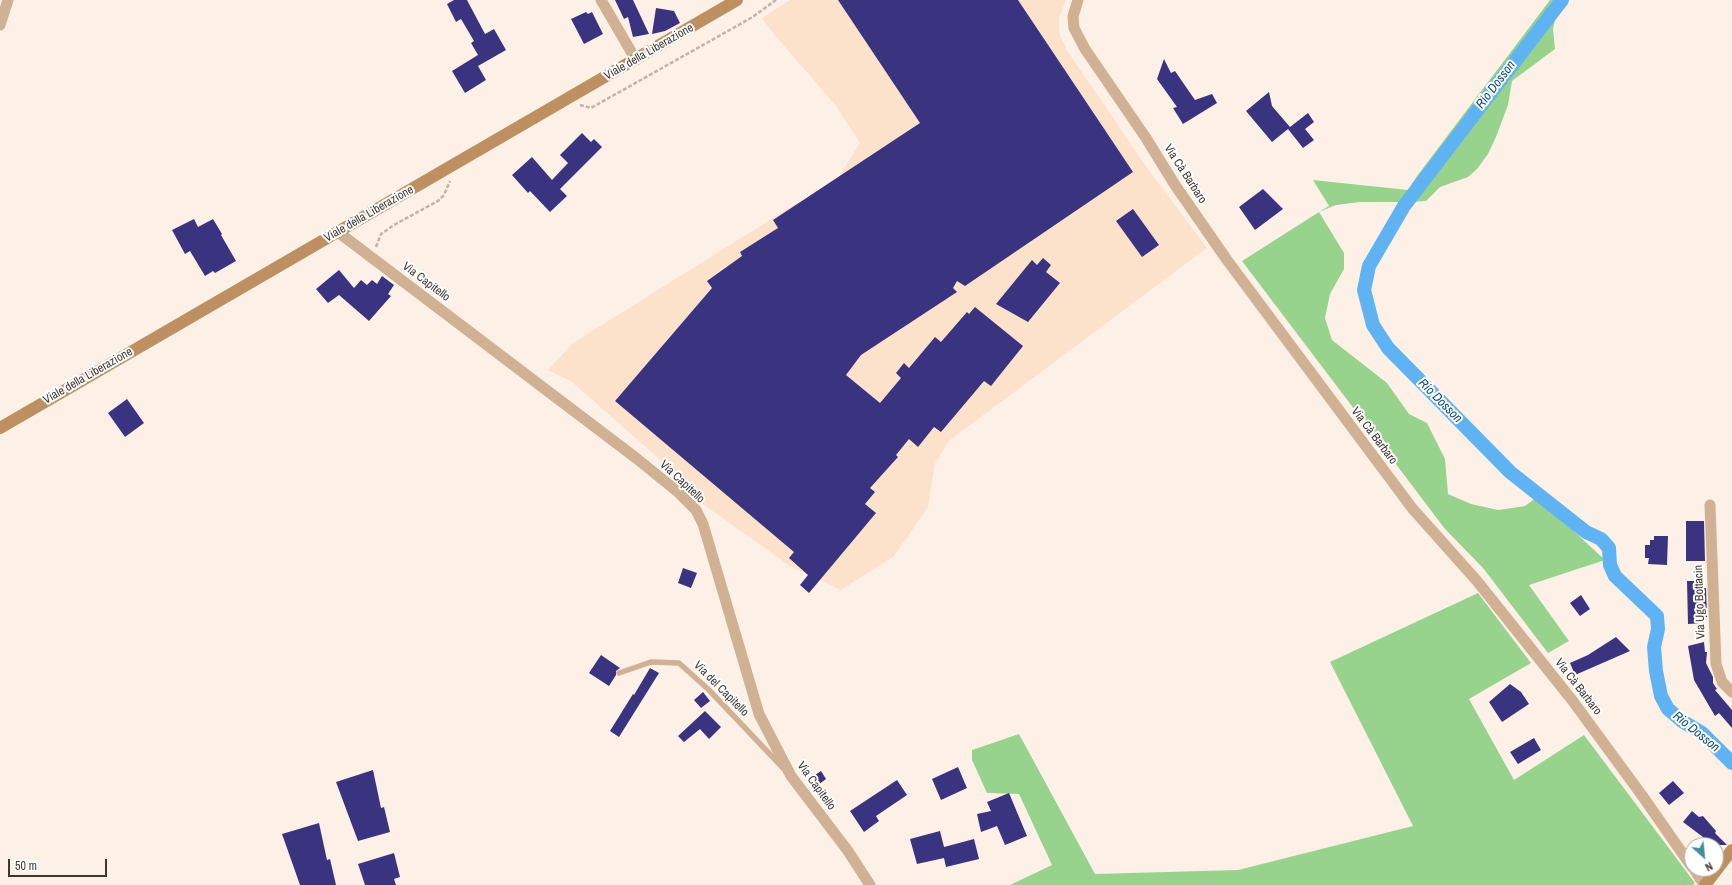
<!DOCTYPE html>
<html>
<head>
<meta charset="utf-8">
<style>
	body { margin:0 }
	#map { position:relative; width:1732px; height:885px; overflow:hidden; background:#fdf1e7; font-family:"Archivo Narrow",sans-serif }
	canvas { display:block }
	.north { position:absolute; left:1684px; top:837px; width:40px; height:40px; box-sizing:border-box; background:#fff; border:1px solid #b2afad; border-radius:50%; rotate:153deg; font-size:11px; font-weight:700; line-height:16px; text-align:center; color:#3f3731 }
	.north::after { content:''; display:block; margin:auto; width:14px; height:18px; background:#488b9b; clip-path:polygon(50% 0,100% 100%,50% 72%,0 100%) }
	.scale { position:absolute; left:8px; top:859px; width:99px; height:18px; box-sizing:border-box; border:2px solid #3f3731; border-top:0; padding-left:5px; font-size:12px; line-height:14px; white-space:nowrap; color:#3f3731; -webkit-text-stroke:3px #fff; paint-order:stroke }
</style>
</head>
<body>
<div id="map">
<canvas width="1732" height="885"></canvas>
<div class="north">N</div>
<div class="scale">50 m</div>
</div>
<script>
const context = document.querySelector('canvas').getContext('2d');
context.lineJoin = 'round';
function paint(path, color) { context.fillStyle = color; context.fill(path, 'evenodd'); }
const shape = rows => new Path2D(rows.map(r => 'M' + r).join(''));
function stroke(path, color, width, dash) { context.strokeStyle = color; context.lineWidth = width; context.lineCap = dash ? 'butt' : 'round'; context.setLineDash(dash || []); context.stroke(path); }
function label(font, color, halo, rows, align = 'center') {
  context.font = font + ' "Archivo Narrow",sans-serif'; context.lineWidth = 4; context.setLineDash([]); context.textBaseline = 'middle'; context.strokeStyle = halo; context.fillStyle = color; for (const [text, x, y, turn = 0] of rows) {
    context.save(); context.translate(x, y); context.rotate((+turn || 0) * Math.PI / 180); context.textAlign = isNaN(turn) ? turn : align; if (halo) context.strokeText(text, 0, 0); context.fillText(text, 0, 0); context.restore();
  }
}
const built = shape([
	[790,0,1066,0,1059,18,1059,33,1068,52,1148,169,1207,248,950,440,935,463,928,507,894,556,841,590,790,566,700,502,687,485,664,463,572,382,548,370,573,343,797,203,809,203,835,183,860,143,837,107,772,32,762,18]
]);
const green = shape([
	[1550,0,1562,0,1559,1,1553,29,1555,49,1512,81,1508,105,1496,137,1488,154,1477,169,1468,177,1440,187,1426,201,1408,202,1360,202,1336,205,1319,212,1329,206,1313,180,1408,190,1417,176],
	[1319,212,1344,253,1344,269,1330,294,1325,318,1332,340,1387,383,1409,414,1427,423,1445,459,1448,494,1471,504,1498,510,1525,506,1537,497,1605,560,1529,585,1569,641,1548,653,1483,568,1445,529,1242,261],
	[1478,593,1531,663,1469,699,1514,780,1584,735,1695,883,1692,885,1010,885,1052,865,1019,794,987,793,972,760,972,750,1019,734,1095,874,1238,870,1413,826,1330,662]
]);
const canal = shape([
	[1562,0,1404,206,1369,266,1364,290,1373,325,1388,348,1510,472,1586,532,1601,539,1609,548,1610,565,1615,576,1657,616,1658,629,1654,647,1656,671,1661,696,1668,709,1682,721,1702,733,1732,763]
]);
const building = shape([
	[454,0,467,0,485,34,494,29,506,50,478,66,486,80,465,93,452,71,478,55,471,43,474,41,461,19,456,22,447,4],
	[615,0,633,0,649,34,633,37,628,17,624,19],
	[838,0,1018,0,1133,172,965,286,957,281,953,288,957,292,861,355,846,375,880,403,901,378,896,373,904,363,909,368,935,337,941,342,967,312,969,314,975,307,1023,346,991,386,984,381,941,432,934,427,918,447,909,439,896,455,898,457,870,488,875,492,865,504,876,513,809,593,800,585,808,575,789,558,794,552,615,401,712,288,707,281,742,256,740,252,778,228,773,220,920,123],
	[656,8,674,11,680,23,665,31,652,34],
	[586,12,588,14,592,12,603,34,584,44,571,19],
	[1164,59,1171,73,1175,71,1195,100,1212,94,1217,103,1183,124,1173,108,1177,107,1157,79],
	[1269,92,1272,106,1290,127,1308,113,1314,122,1305,129,1314,140,1303,148,1288,129,1272,142,1246,111],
	[582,133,591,142,594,139,602,147,560,189,567,196,550,212,530,191,528,193,512,175,532,157,552,180,568,163,560,155],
	[1263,189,1283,209,1255,230,1239,207],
	[1133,209,1159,245,1142,257,1116,221],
	[194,219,198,227,213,219,222,234,221,235,236,261,215,273,213,271,205,276,190,251,185,254,172,230],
	[1043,258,1051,265,1046,272,1060,283,1028,322,996,304,1032,260,1037,265],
	[339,270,354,288,361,280,367,285,372,280,377,284,382,276,394,285,388,294,391,296,369,321,339,295,328,303,316,289],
	[127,399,144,423,125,437,108,413],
	[1686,521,1704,521,1705,561,1686,561],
	[1654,536,1668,536,1667,565,1648,564,1649,558,1645,558,1645,545,1650,545,1650,540,1654,540],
	[683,568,697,573,691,588,678,583],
	[1687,581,1703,581,1703,588,1706,588,1707,617,1704,617,1704,623,1688,624],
	[1581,595,1590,609,1580,616,1570,603],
	[1616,637,1630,651,1575,675,1570,663,1588,655],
	[1704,642,1705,652,1707,652,1706,663,1713,677,1713,683,1717,689,1715,690,1732,710,1732,728,1719,713,1715,716,1694,680,1688,646],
	[601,655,620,668,616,671,616,675,609,686,589,673],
	[650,668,659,673,619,737,610,731,633,694,634,695],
	[1510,684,1521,692,1529,704,1502,722,1489,702],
	[703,692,710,701,701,708,694,700],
	[705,711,721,727,709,739,700,729,684,742,678,736],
	[1534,738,1541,750,1518,764,1510,752],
	[958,767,967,788,941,800,932,779],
	[373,770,381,808,384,807,390,832,358,841,336,782],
	[821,771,826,779,818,785,812,777],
	[897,780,907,795,876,816,879,821,864,832,850,811],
	[1673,781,1684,793,1669,805,1659,793],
	[1009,793,1027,836,1005,845,997,826,981,832,977,814,991,811,987,802],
	[1692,811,1699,817,1703,816,1716,831,1715,833,1727,845,1698,845,1703,837,1683,822],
	[319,823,327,860,330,859,336,885,300,885,282,834],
	[940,831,944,847,974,839,979,859,946,867,944,858,917,864,910,839],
	[394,853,400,877,394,879,396,885,365,885,358,864]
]);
const path = shape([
	[580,105,591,108,751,18,776,0],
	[376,247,381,234,394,225,438,201,444,195,450,181],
	[1684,885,1687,879]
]);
const lane = shape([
	[619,673,651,662,679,663,709,690,783,768]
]);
const street = shape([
	[601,0,636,60],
	[1078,0,1073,16,1074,28,1085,49,1146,138,1175,185,1227,260,1412,508,1477,581,1572,700,1641,794,1692,867],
	[0,25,8,0],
	[338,232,636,458,678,492,696,510,703,524,759,714,791,776,848,851,870,885],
	[1710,505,1716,664,1722,682,1732,692],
	[1694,869,1701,880,1706,884]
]);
const secondary = shape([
	[0,428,737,0],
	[1705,885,1732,850]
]);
const streetNames = [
	["Viale della Liberazione",649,52,-30],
	["Via Cà Barbaro",1185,174,57],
	["Viale della Liberazione",369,214,-30],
	["Via Capitello",426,282,37],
	["Viale della Liberazione",88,376,-30],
	["Via Cà Barbaro",1374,436,53],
	["Via Capitello",682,482,43],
	["Via Ugo Bottacin",1700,602,-92],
	["Via Cà Barbaro",1578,687,52],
	["Via del Capitello",721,689,45],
	["Via Capitello",816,786,54]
];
const waterNames = [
	["Rio Dosson",1496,85,-53],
	["Rio Dosson",1440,401,45],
	["Rio Dosson",1696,732,39]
];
paint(built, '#fce1cb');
paint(green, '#98d38e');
stroke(canal, '#5fb3f2', 14);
paint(building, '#3a337f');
stroke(path, '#bfb4ac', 2.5, [4, 2]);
stroke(lane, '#d1b193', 5.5);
stroke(street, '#d1b193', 11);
stroke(secondary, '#be9061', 12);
label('12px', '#3f3731', '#fff', streetNames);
label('italic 13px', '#0d4e77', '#fff', waterNames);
</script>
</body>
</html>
